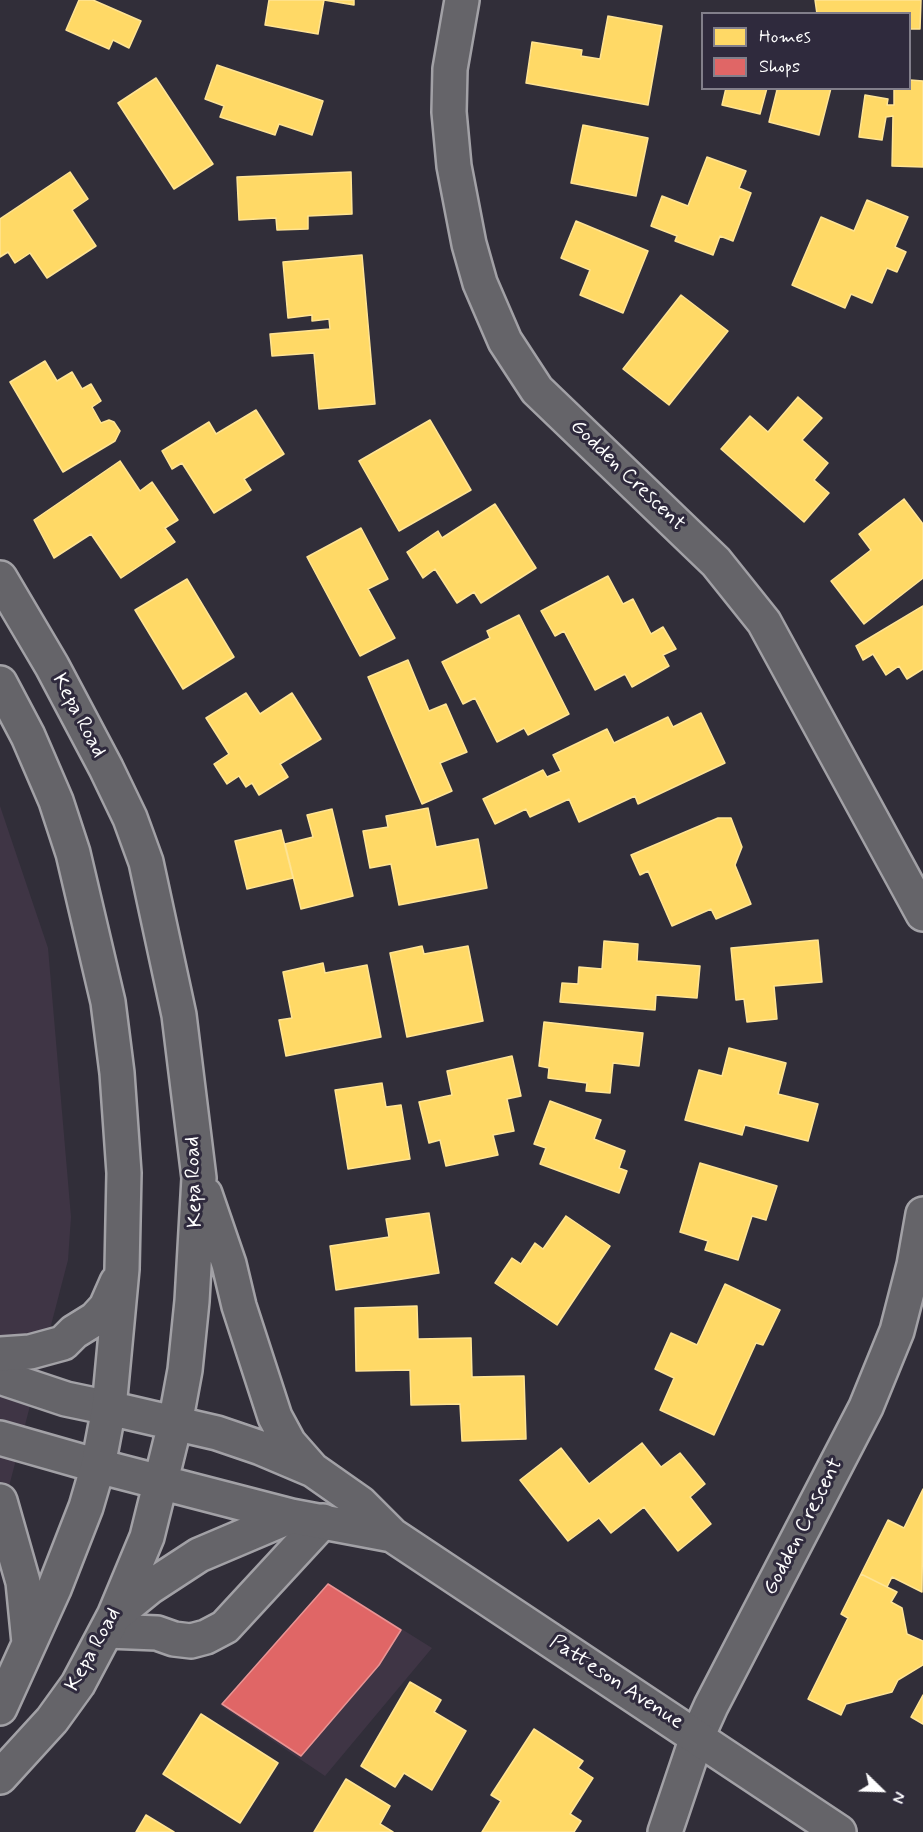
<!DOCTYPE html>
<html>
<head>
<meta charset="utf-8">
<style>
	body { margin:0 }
	#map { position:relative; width:923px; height:1832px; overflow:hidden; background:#312e39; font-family:Mynerve,sans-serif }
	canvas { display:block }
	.legend { position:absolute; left:701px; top:12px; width:210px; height:78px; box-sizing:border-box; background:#2f2a3d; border:2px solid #827f8b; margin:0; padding:8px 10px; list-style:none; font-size:18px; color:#fff }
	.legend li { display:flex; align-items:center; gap:12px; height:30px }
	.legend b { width:30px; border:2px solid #827f8b }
	.north { position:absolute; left:851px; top:1760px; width:60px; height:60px; -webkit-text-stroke:4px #2f2a3d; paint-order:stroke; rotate:113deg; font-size:16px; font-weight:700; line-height:24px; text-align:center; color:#fff }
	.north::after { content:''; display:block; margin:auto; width:21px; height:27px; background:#fff; clip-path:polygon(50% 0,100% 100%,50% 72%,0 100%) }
</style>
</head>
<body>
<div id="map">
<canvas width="923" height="1832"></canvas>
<ul class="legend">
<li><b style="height:16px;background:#ffd966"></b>Homes</li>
<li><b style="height:16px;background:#e06666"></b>Shops</li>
</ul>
<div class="north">N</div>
</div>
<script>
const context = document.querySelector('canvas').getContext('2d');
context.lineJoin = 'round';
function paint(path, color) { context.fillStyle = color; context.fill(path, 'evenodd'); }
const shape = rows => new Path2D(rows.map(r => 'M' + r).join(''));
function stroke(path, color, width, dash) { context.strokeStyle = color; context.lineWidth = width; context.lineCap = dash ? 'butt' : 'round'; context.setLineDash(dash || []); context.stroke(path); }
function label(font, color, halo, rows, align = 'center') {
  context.font = font + ' Mynerve,sans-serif'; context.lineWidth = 6; context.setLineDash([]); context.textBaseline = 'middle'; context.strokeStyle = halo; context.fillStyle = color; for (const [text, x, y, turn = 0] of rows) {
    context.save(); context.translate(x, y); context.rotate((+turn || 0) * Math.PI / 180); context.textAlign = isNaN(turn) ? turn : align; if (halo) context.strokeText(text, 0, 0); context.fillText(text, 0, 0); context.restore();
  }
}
const built = shape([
	[0,806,48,948,71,1217,68,1260,0,1521],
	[328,1583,432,1648,325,1776,220,1705]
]);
const homes = shape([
	[79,0,93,0,141,21,129,48,113,40,109,49,66,30,79,0],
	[269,0,354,0,354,5,324,0,318,34,265,25,269,0],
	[815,0,921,0,920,29,910,29,910,14,817,14,815,0],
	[608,16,662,26,648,105,526,83,532,42,582,50,581,56,600,59,608,16],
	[217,65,323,101,312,135,279,124,275,135,220,117,224,106,205,99,217,65],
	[156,78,213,164,174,189,118,103,156,78],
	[910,80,923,81,923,167,892,166,893,116,886,117,882,140,859,137,865,95,888,99,887,105,894,105,894,88,910,88,910,80],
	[726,88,767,88,760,114,722,105,726,88],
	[773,88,831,88,819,135,769,122,777,90,773,88],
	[583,125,648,138,636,196,571,183,583,125],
	[707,157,746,171,739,188,751,193,733,241,720,236,713,255,675,241,677,236,651,226,662,196,688,206,707,157],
	[70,172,88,199,72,210,96,246,47,278,30,253,15,263,8,252,0,257,0,219,70,172],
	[351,172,352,214,308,216,308,229,277,230,276,218,239,220,237,177,351,172],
	[867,200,908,217,895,247,906,252,897,272,887,268,872,303,851,294,845,308,792,285,821,217,854,231,867,200],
	[576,221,648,251,623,313,580,295,590,270,561,258,576,221],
	[362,255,375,404,319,409,314,353,272,356,270,334,330,329,329,319,312,321,312,315,288,318,283,262,362,255],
	[681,295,728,331,669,405,623,369,681,295],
	[45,361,57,381,72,372,82,389,91,384,101,401,92,407,101,423,109,420,114,422,120,431,115,441,63,472,10,382,45,361],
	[798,397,822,418,802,440,828,463,814,480,829,493,804,522,721,449,750,416,768,432,798,397],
	[256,410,284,454,244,479,251,490,214,513,182,463,172,469,162,451,209,422,216,434,256,410],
	[430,420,471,490,399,531,359,461,430,420],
	[120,461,140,491,152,482,178,520,165,528,175,542,121,578,91,534,54,558,34,520,120,461],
	[904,499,923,524,923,578,864,624,831,581,871,550,859,534,904,499],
	[495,504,536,568,481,603,474,592,457,603,435,569,423,578,407,552,438,531,442,538,495,504],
	[361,528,388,579,368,589,395,638,360,656,307,557,361,528],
	[608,576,623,604,633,599,651,634,663,627,676,649,663,655,669,666,632,687,625,674,595,690,564,631,555,636,541,611,608,576],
	[187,579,234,657,183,689,135,610,187,579],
	[923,606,923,669,907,679,899,666,886,675,873,654,863,660,856,646,923,606],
	[519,615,569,714,528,735,524,728,497,742,475,698,463,704,442,662,490,638,487,631,519,615],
	[408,660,429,711,446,704,467,752,440,763,452,791,422,804,368,677,408,660],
	[246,693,260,714,292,693,321,739,280,764,288,777,259,795,252,783,246,787,239,776,227,784,214,764,229,754,206,718,246,693],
	[701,713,725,763,638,804,635,796,579,822,569,799,530,817,526,809,495,824,483,799,543,770,547,777,561,771,553,755,607,729,614,743,668,717,673,727,701,713],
	[428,808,436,847,478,839,487,888,399,905,391,864,370,868,363,831,388,827,386,816,428,808],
	[332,809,353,896,301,909,285,844,313,837,307,815,332,809],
	[718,818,731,818,742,847,735,865,751,904,716,919,711,909,672,926,648,871,640,875,631,855,718,818],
	[281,830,293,878,247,889,235,841,281,830],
	[818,940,822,982,774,986,777,1019,747,1022,744,999,736,1000,731,948,818,940],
	[604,941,638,944,637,961,700,966,697,998,656,995,655,1010,560,1002,562,983,578,984,579,967,602,969,604,941],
	[422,946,424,954,468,946,483,1021,407,1037,390,953,422,946],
	[323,963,325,973,367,965,381,1037,286,1056,279,1020,292,1018,283,972,323,963],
	[544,1022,643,1033,639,1066,613,1063,610,1093,586,1091,587,1083,548,1078,549,1068,539,1066,544,1022],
	[729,1048,786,1063,778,1094,818,1104,808,1141,745,1125,742,1135,685,1120,699,1070,722,1076,729,1048],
	[512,1056,521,1096,507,1099,514,1131,493,1135,498,1155,446,1166,440,1140,429,1143,419,1102,452,1095,447,1071,512,1056],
	[382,1083,386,1107,401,1105,410,1159,348,1169,335,1090,382,1083],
	[550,1101,601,1120,594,1139,625,1151,619,1168,627,1171,619,1193,540,1164,546,1148,534,1144,550,1101],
	[700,1163,777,1186,766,1220,752,1216,738,1260,705,1250,708,1241,680,1232,700,1163],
	[429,1213,439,1273,336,1290,330,1246,389,1237,386,1219,429,1213],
	[566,1216,610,1246,557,1325,495,1283,512,1258,521,1264,535,1243,543,1249,566,1216],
	[725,1284,780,1310,763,1345,756,1343,714,1435,660,1410,674,1378,655,1369,671,1333,697,1345,725,1284],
	[417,1306,418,1339,471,1338,472,1377,524,1376,526,1439,462,1441,460,1404,411,1405,410,1370,356,1371,355,1308,417,1306],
	[642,1443,661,1467,680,1453,705,1484,690,1497,711,1524,678,1551,644,1507,611,1533,599,1518,568,1541,520,1480,561,1448,589,1484,642,1443],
	[923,1489,922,1592,892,1577,887,1587,861,1574,888,1520,904,1528,923,1489],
	[861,1574,897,1592,891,1602,902,1608,907,1634,923,1641,923,1665,898,1680,892,1692,846,1704,841,1715,808,1699,848,1618,841,1614,861,1574],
	[410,1682,441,1700,434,1712,466,1731,432,1790,404,1773,395,1787,361,1766,410,1682],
	[923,1695,923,1724,911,1717,923,1695],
	[201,1714,278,1763,240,1823,163,1774,201,1714],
	[534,1729,583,1761,578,1768,593,1778,570,1814,581,1821,574,1832,482,1832,501,1801,491,1795,534,1729],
	[346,1779,390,1806,380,1824,393,1832,314,1832,346,1779],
	[146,1815,174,1832,136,1832,146,1815]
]);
const shops = shape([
	[328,1584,401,1630,379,1665,301,1756,222,1704,328,1584]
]);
const minor = shape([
	[462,0,450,69,449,112,454,166,469,244,480,283,505,341,537,390,716,562,764,622,923,914],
	[0,1377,66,1399,109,1408],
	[0,1438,98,1466],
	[107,1631,157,1633,174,1639,191,1641,206,1637,225,1627,323,1521],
	[665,1832,697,1737,711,1706,866,1407,897,1331,914,1265,923,1214]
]);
const major = shape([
	[0,578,52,666,106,768,130,818,146,862,179,1015,199,1178,192,1301,185,1370,175,1424,147,1537,114,1616,78,1684,52,1720,0,1777],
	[0,683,28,736,56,801,73,853,108,1002,117,1073,124,1173,122,1269,109,1408,98,1466,86,1507,54,1589,0,1708],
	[205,1194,229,1264,239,1306,275,1417,289,1443,311,1468],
	[0,1354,30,1352,63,1343,74,1332,95,1319,106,1307,117,1282],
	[109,1408,217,1433,261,1448,313,1470,360,1503,392,1535,839,1832],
	[98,1466,291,1516,392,1535],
	[0,1501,23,1582,29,1643],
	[118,1613,150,1587,199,1555,291,1516]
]);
const streetNames = [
	["Godden Crescent",627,476,44],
	["Kepa Road",78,716,62],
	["Kepa Road",195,1182,-92],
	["Godden Crescent",804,1527,-63],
	["Kepa Road",94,1650,-61],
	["Patteson Avenue",616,1683,33]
];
paint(built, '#3f3545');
paint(homes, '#ffd966');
stroke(homes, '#ffe494', 1.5);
paint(shops, '#e06666');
stroke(shops, '#e99494', 1.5);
stroke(minor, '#a2a1a6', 38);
stroke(major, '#a2a1a6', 38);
stroke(minor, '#656469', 33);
stroke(major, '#656469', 33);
label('21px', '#fff', '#2f2a3d', streetNames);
</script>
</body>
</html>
